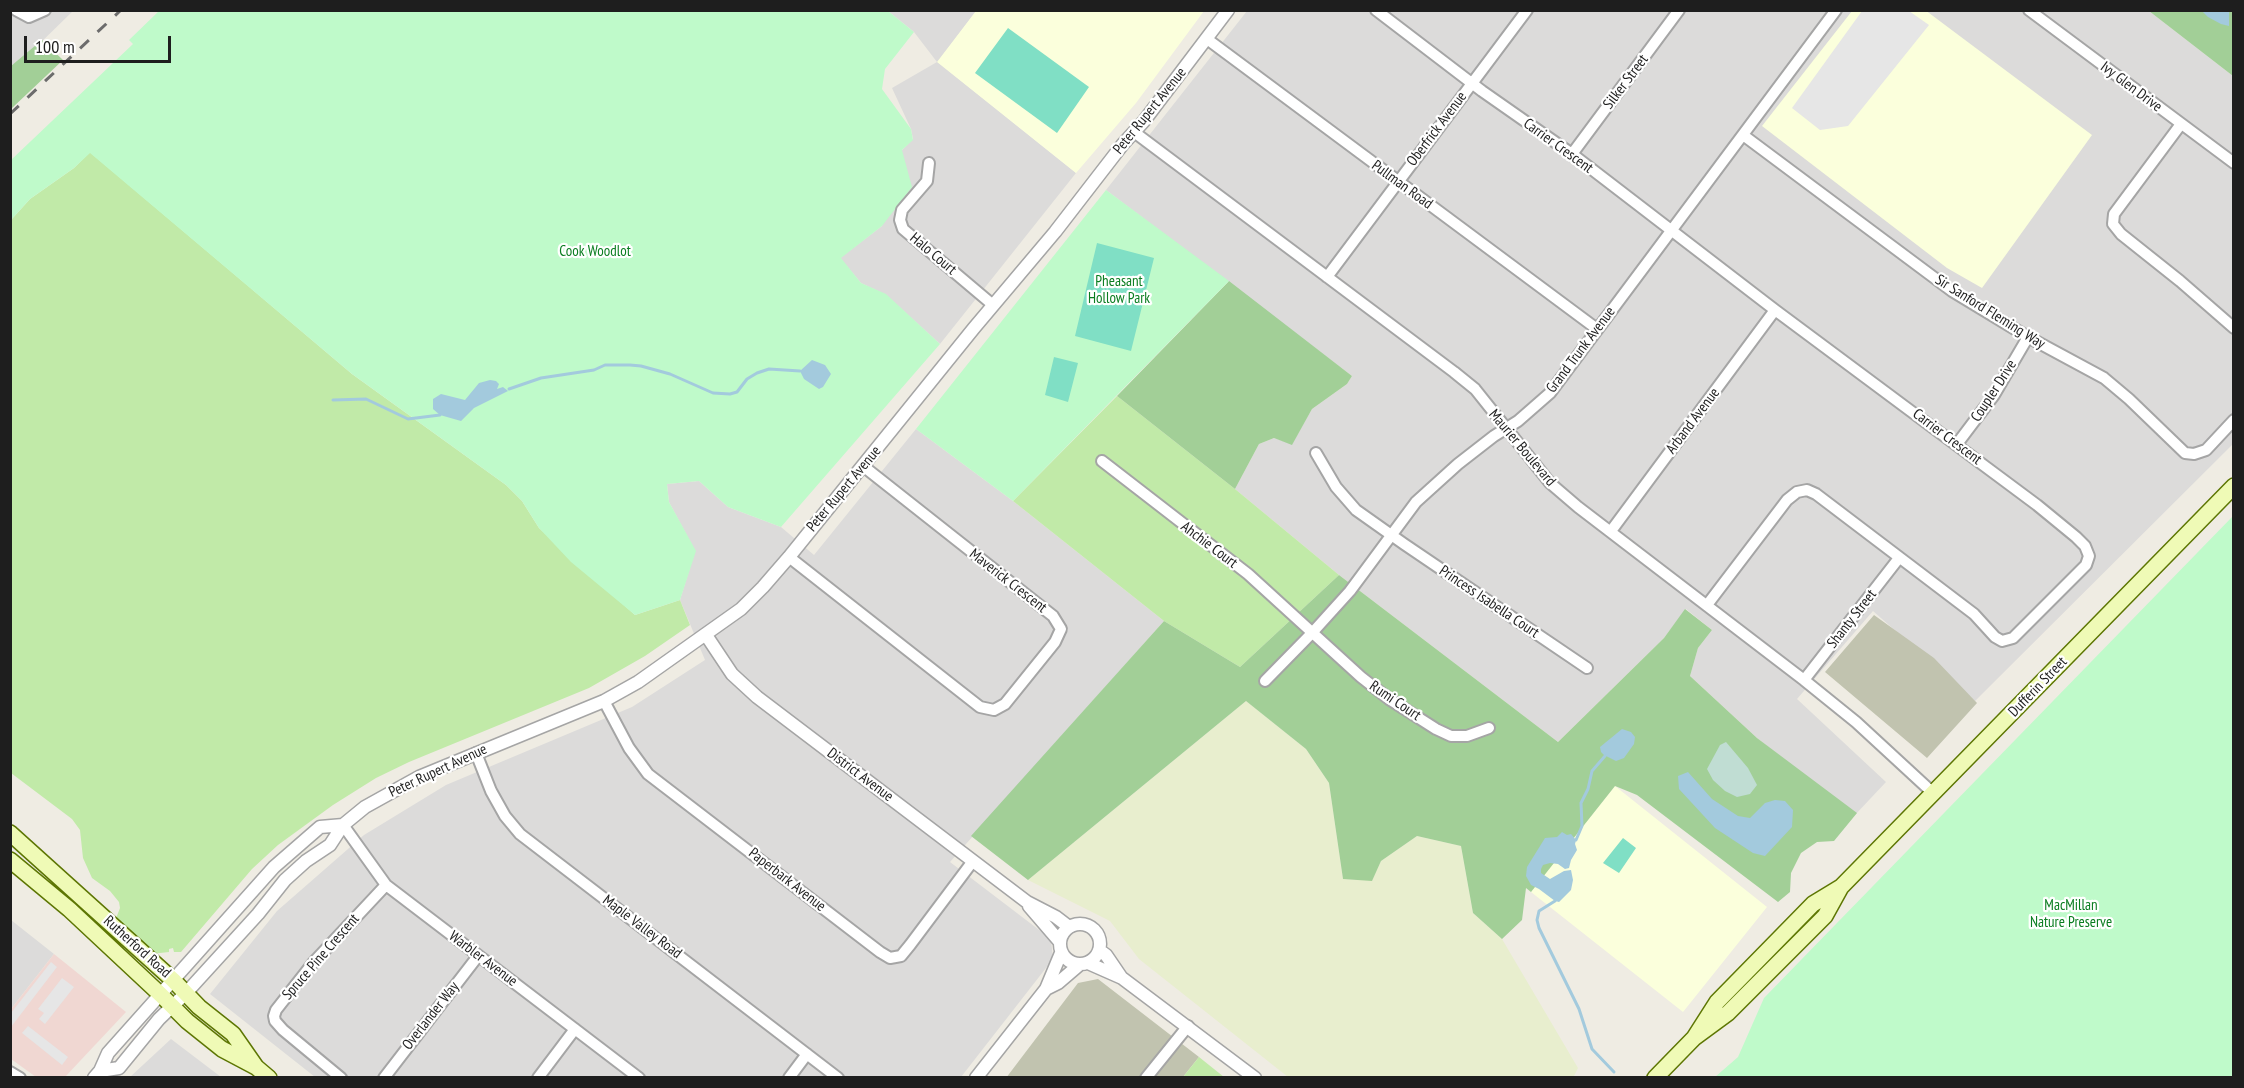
<!DOCTYPE html>
<html>
<head>
<meta charset="utf-8">
<style>
	body { margin:0 }
	#map { position:relative; width:2244px; height:1088px; overflow:hidden; background:#efece3; font-family:"PT Sans Narrow",sans-serif }
	canvas { display:block }
	.frame { position:absolute; inset:0; border:12px solid #1e1e1e; pointer-events:none }
	.scale { position:absolute; left:24px; top:36px; width:147px; height:27px; box-sizing:border-box; border:3px solid #1e1e1e; border-top:0; padding-left:8px; font-size:18px; line-height:21px; white-space:nowrap; color:#1e1e1e; -webkit-text-stroke:4px #fff; paint-order:stroke }
</style>
</head>
<body>
<div id="map">
<canvas width="2244" height="1088"></canvas>
<div class="frame"></div>
<div class="scale">100 m</div>
</div>
<script>
const context = document.querySelector('canvas').getContext('2d');
context.lineJoin = 'round';
function paint(path, color) { context.fillStyle = color; context.fill(path, 'evenodd'); }
const shape = rows => new Path2D(rows.map(r => 'M' + r).join(''));
function stroke(path, color, width, dash) { context.strokeStyle = color; context.lineWidth = width; context.lineCap = dash ? 'butt' : 'round'; context.setLineDash(dash || []); context.stroke(path); }
function label(font, color, halo, rows, align = 'center') {
  context.font = font + ' "PT Sans Narrow",sans-serif'; context.lineWidth = 4.5; context.setLineDash([]); context.textBaseline = 'middle'; context.strokeStyle = halo; context.fillStyle = color; for (const [text, x, y, turn = 0] of rows) {
    context.save(); context.translate(x, y); context.rotate((+turn || 0) * Math.PI / 180); context.textAlign = isNaN(turn) ? turn : align; if (halo) context.strokeText(text, 0, 0); context.fillText(text, 0, 0); context.restore();
  }
}
const residential = shape([
	[11,11,73,11,32,51,11,66],
	[888,11,976,11,938,62,1076,173,940,344,886,295,861,283,840,258,882,226,902,150,913,139,911,129,892,88,937,62,914,32],
	[1247,11,2149,11,2233,76,2233,444,1975,701,1873,611,1797,699,1886,782,1854,816,1757,738,1690,676,1698,648,1712,630,1686,609,1664,638,1558,742,1339,575,1235,489,1259,444,1274,438,1292,444,1312,409,1347,384,1352,376,1106,190],
	[916,429,1013,501,1164,621,950,862,1051,939,1053,959,961,1077,315,1077,210,994,277,911,364,835,446,785,632,707,705,660,680,600,695,551,669,502,667,484,699,481,728,507,781,527,814,555],
	[11,920,54,954,11,1009],
	[171,1039,221,1077,130,1077]
]);
const commercial = shape([
	[54,954,126,1012,65,1077,36,1077,11,1059,11,1009]
]);
const education = shape([
	[1925,10,2092,135,1982,288,1947,268,1762,126,1852,11],
	[976,11,1204,11,1136,103,1076,173,937,62],
	[1615,786,1767,907,1683,1012,1531,892]
]);
const construction = shape([
	[1874,615,1934,658,1977,703,1927,758,1825,672],
	[1098,979,1199,1057,1183,1077,1006,1078,1078,983]
]);
const farmland = shape([
	[1246,701,1306,749,1329,783,1343,879,1372,880,1381,861,1417,836,1461,846,1473,913,1502,939,1578,1068,1573,1078,1288,1077,1139,959,1110,921,1028,880]
]);
const grass = shape([
	[90,152,352,374,506,485,522,501,539,528,635,615,680,600,690,625,645,656,589,688,409,762,376,778,333,805,278,845,252,869,181,952,174,952,173,948,169,949,169,952,151,954,115,921,120,908,119,902,110,891,92,878,83,858,80,830,72,819,11,773,11,220,30,199,74,168],
	[1117,396,1235,489,1339,575,1240,667,1164,621,1013,501],
	[1199,1057,1224,1077,1183,1077]
]);
const forest = shape([
	[2149,11,2233,11,2233,76],
	[42,40,63,60,11,109,11,66],
	[1229,281,1352,376,1347,384,1312,409,1292,445,1274,438,1259,444,1235,489,1117,396],
	[1339,575,1558,742,1664,638,1685,609,1712,630,1698,648,1690,676,1757,738,1857,813,1834,841,1817,842,1801,853,1791,873,1790,892,1778,902,1637,795,1615,786,1531,892,1526,888,1522,920,1502,939,1473,913,1461,846,1417,836,1381,861,1372,881,1343,879,1329,783,1306,749,1246,701,1028,880,971,836,1164,621,1240,667]
]);
const wetland = shape([
	[1726,742,1748,768,1757,785,1750,794,1737,797,1725,791,1713,780,1707,769,1720,745]
]);
const park = shape([
	[159,11,888,11,914,32,885,69,882,89,911,129,913,140,902,150,912,187,882,226,841,258,861,283,886,294,940,344,781,527,728,507,699,481,667,484,669,502,696,551,680,600,635,615,571,562,539,528,522,501,506,485,352,374,90,153,74,168,30,199,11,220,11,160,133,44,129,40],
	[1106,190,1229,281,1013,501,916,429],
	[2233,516,2233,1077,1715,1077,1738,1057,1764,998]
]);
const pitch = shape([
	[1008,28,1089,87,1057,133,975,73],
	[1097,243,1154,258,1131,351,1075,336],
	[1054,357,1078,363,1068,402,1045,395],
	[1623,838,1636,848,1619,873,1603,863]
]);
const parking = shape([
	[1862,11,1909,11,1929,25,1848,126,1820,130,1792,108],
	[51,962,57,967,11,1027,11,1013],
	[62,978,74,987,45,1024,39,1019,44,1013,38,1009],
	[28,1026,68,1057,62,1065,22,1033]
]);
const water = shape([
	[2202,11,2229,11,2229,26,2221,24,2208,17],
	[812,360,825,365,831,374,823,387,819,389,804,379,800,371],
	[490,380,496,381,499,384,497,389,503,387,508,391,474,408,461,421,440,415,433,409,433,399,441,394,465,400,479,383],
	[1622,729,1631,732,1635,737,1634,744,1624,758,1616,761,1604,755,1601,752,1600,747],
	[1688,772,1712,799,1738,816,1750,818,1765,803,1775,800,1785,801,1793,810,1792,827,1765,856,1753,853,1715,828,1679,789,1678,776],
	[1562,832,1567,835,1571,834,1576,840,1575,844,1577,850,1571,860,1569,868,1565,869,1558,864,1550,863,1543,865,1541,869,1541,873,1550,879,1564,871,1571,870,1573,880,1571,890,1559,902,1555,901,1539,889,1531,885,1526,876,1527,867,1545,838,1557,837]
]);
const stream = shape([
	[509,389,541,378,594,370,605,365,630,365,641,366,670,374,713,393,730,394,737,392,747,379,757,373,769,369,800,371],
	[333,400,366,399,408,419,440,415],
	[1576,840,1582,826,1581,803,1588,789,1592,771,1605,756],
	[1555,901,1539,911,1537,920,1539,928,1579,1009,1592,1049,1614,1072]
]);
const minor = shape([
	[16,10,29,17,45,10],
	[1376,10,1482,91,1572,154,1775,310,2037,505,2076,537,2085,546,2089,556,2086,565,2013,638,2002,641,1995,637,1974,614,1816,494,1807,490,1797,492,1787,500,1707,605],
	[2029,10,2234,163],
	[1207,39,1597,329],
	[2181,124,2114,214,2113,224,2121,234,2180,281,2234,328],
	[1134,132,1454,372,1475,389,1550,483,1578,507,1804,680,1856,722,1933,793],
	[1743,135,1952,291,2028,337,2104,378,2129,399,2185,453,2194,454,2206,450,2234,420],
	[1572,154,1679,10],
	[929,163,927,181,902,210,900,220,903,229,993,305],
	[1327,277,1527,10],
	[1957,444,1994,395,2028,337],
	[1316,453,1336,487,1356,510,1404,544,1587,668],
	[1102,461,1248,574,1361,677,1389,699,1436,729,1451,736,1467,736,1489,728],
	[1611,531,1775,310],
	[789,557,980,707,994,710,1005,704,1055,642,1061,629,1053,616,863,466],
	[1804,680,1899,558],
	[1265,681,1312,633,1350,591,1416,502,1458,464,1494,436,1518,421,1550,393,1836,10],
	[604,701,629,748,648,774,880,952,890,958,901,956,910,945,973,861],
	[476,753,491,791,505,816,520,834,838,1078],
	[343,825,386,885,639,1078],
	[10,1072,20,1078],
	[341,1078,283,1030,275,1021,274,1016,276,1010,313,963,386,885],
	[384,1078,478,956],
	[538,1078,575,1029],
	[789,1078,807,1054],
	[1146,1078,1188,1026]
]);
const tertiary = shape([
	[706,635,732,674,757,697,1027,902,1056,917,1069,927],
	[1029,906,1060,942],
	'1060 944a20 20 0 1 1 40 0a20 20 0 1 1-40 0Z',
	[1099,950,1106,955,1121,977],
	[1088,963,1122,978,1255,1078],
	[1046,989,1058,983,1079,965],
	[100,1071,119,1068,159,1019,186,993,258,914,285,880,306,861,330,845,343,825,365,807,419,777,604,701,638,682,741,609,763,587,789,557,974,328,1055,232,1123,144,1144,121,1228,10],
	[94,1078,100,1071,108,1053,274,867,320,827,343,825],
	[976,1078,1046,989,1061,953]
]);
const secondary = shape([
	[10,833,173,980,199,1007,233,1034,256,1067],
	[10,860,69,909,161,995,187,1021,222,1049,256,1067,269,1078],
	[1694,1038,1717,1002,1813,904,1841,887,2234,486],
	[1655,1078,1694,1038,1728,1013,1825,916,1841,887]
]);
const rail = shape([
	[10,114,121,10]
]);
const streetNames = [
	["Silker Street",1626,82,-53],
	["Ivy Glen Drive",2131,87,37],
	["Peter Rupert Avenue",1150,111,-51],
	["Oberfrick Avenue",1437,129,-53],
	["Carrier Crescent",1558,146,36],
	["Pullman Road",1402,185,36],
	["Halo Court",933,254,40],
	["Sir Sanford Fleming Way",1990,312,32],
	["Grand Trunk Avenue",1581,350,-53],
	["Coupler Drive",1994,391,-57],
	["Arband Avenue",1693,421,-53],
	["Carrier Crescent",1947,437,37],
	["Maurier Boulevard",1522,448,50],
	["Peter Rupert Avenue",844,489,-50],
	["Ahchie Court",1209,545,37],
	["Maverick Crescent",1008,581,38],
	["Princess Isabella Court",1489,602,34],
	["Shanty Street",1852,619,-52],
	["Dufferin Street",2038,687,-46],
	["Rumi Court",1395,701,34],
	["Peter Rupert Avenue",438,771,-25],
	["District Avenue",860,775,37],
	["Paperbark Avenue",787,880,38],
	["Maple Valley Road",642,927,37],
	["Rutherford Road",137,947,42],
	["Spruce Pine Crescent",321,957,-49],
	["Warbler Avenue",483,959,37],
	["Overlander Way",431,1016,-52]
];
const parkNames = [
	["Cook Woodlot",595,252],
	["Pheasant",1119,282],
	["Hollow Park",1119,299],
	["MacMillan",2071,906],
	["Nature Preserve",2071,923]
];
paint(residential, '#dcdbda');
paint(commercial, '#f0d7d2');
paint(education, '#fbffdc');
paint(construction, '#c1c3af');
paint(farmland, '#e8eece');
paint(grass, '#c1eaa8');
paint(forest, '#a2cf97');
paint(wetland, '#c0ddd3');
paint(park, '#bffaca');
paint(pitch, '#80dfc5');
paint(parking, '#e6e6e6');
paint(water, '#a3cadd');
stroke(stream, '#a3cadd', 3);
stroke(minor, '#a5a5a5', 14);
stroke(tertiary, '#a5a5a5', 15);
stroke(secondary, '#5d7603', 18);
stroke(minor, '#fff', 10);
stroke(tertiary, '#fff', 12);
stroke(secondary, '#effab6', 15);
stroke(rail, '#6c6c6c', 3, [12, 12]);
label('15px', '#1e1e1e', '#fff', streetNames);
label('15px', '#0a7d20', '#fff', parkNames);
</script>
</body>
</html>
